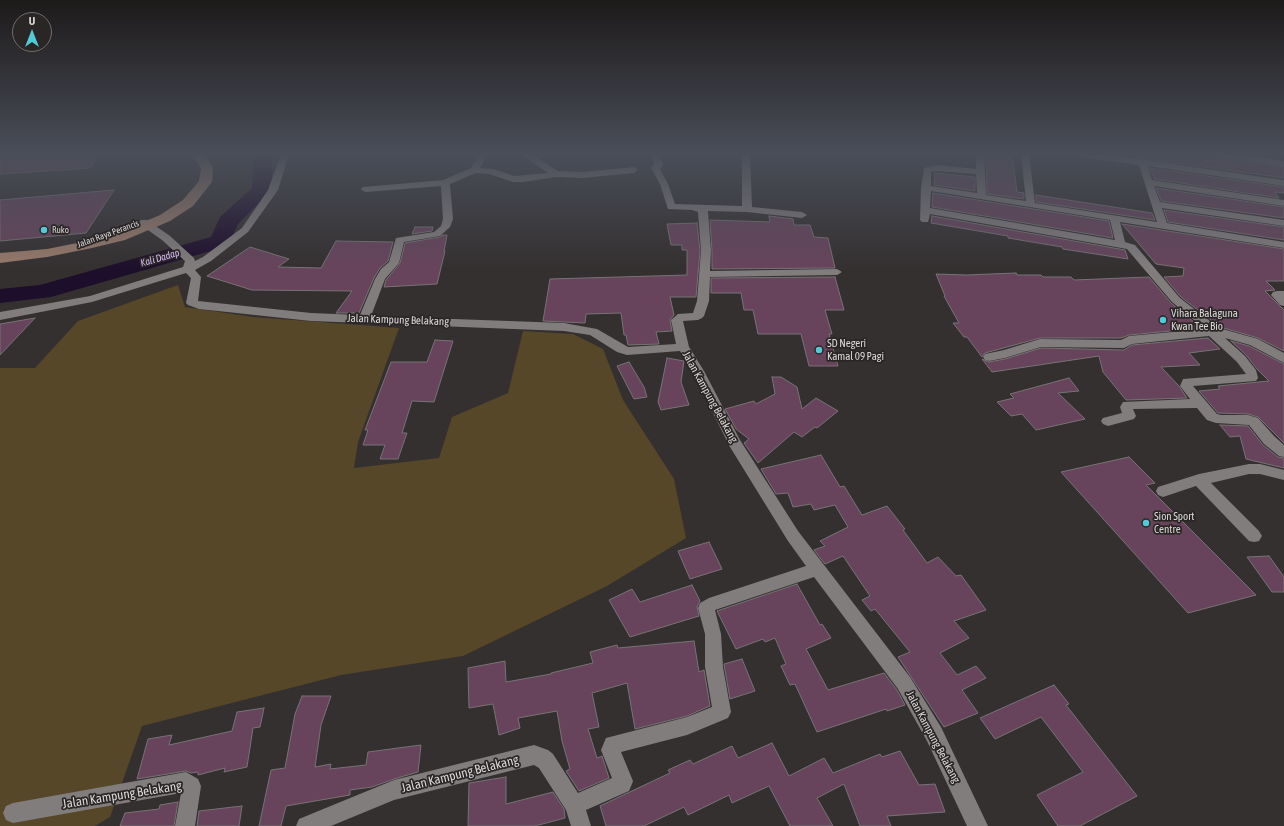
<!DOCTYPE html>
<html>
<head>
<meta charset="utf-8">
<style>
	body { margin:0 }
	#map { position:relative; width:1284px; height:826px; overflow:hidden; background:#343030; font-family:"Asap Condensed",sans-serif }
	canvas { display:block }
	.north { position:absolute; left:12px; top:12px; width:40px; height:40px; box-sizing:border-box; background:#2a2626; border:1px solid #716d6d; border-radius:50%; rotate:0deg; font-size:11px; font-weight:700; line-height:16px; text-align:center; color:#dbd8d8 }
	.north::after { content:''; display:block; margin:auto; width:14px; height:18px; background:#52cbd7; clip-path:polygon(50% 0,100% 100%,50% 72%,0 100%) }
</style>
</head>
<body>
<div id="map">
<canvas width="1284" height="826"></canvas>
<div class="north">U</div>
</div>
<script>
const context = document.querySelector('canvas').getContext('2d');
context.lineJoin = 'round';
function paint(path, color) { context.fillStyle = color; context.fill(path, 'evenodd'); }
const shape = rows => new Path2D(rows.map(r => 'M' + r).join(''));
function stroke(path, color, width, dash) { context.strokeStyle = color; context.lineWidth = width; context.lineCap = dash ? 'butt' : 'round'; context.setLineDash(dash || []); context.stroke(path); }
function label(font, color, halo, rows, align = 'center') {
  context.font = font + ' "Asap Condensed",sans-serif'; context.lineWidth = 3.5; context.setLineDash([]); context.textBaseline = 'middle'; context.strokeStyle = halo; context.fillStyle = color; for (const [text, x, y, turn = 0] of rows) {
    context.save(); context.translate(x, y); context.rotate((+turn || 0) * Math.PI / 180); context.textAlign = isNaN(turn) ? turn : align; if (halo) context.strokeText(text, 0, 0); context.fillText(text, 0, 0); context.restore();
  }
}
const green = shape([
	[178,285,185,307,253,317,399,328,358,442,354,468,439,458,452,417,508,393,523,331,573,334,603,349,623,400,674,479,686,538,607,586,463,656,341,675,142,726,110,817,95,826,0,826,0,368,35,368,78,321]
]);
const river = shape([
	[254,154,272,154,272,190,238,224,228,246,51,297,0,303,0,289,40,285,211,237,220,217,252,188,254,154]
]);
const building = shape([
	[0,154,99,154,90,168,0,174,0,154],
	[986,154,1012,154,1017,192,1024,193,1024,199,987,194,986,154],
	[1145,154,1188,154,1204,156,1203,154,1213,154,1218,158,1284,168,1284,178,1147,159,1145,154],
	[1150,168,1284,187,1284,193,1275,192,1279,198,1154,179,1150,168],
	[935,173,975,177,975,191,934,185,935,173],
	[1156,188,1284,207,1284,218,1161,201,1156,188],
	[114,190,86,233,0,241,0,200,114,190],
	[933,193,1109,221,1113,238,932,207,933,193],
	[1036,195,1152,213,1155,220,1036,202,1036,195],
	[1164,210,1284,227,1284,240,1168,222,1164,210],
	[769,216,793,219,794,225,810,225,814,237,828,238,835,268,712,269,712,251,710,220,770,222,769,216],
	[932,216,1125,250,1128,259,1063,249,1062,247,1008,238,1008,236,931,223,932,216],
	[697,223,700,251,696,297,670,297,674,315,670,320,672,331,656,332,659,344,628,345,626,335,624,335,621,313,586,314,585,323,543,321,550,279,687,275,687,250,682,250,682,245,671,245,667,224,697,223],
	[1122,224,1284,249,1284,281,1266,281,1275,290,1265,291,1284,310,1284,351,1258,338,1220,327,1181,297,1164,277,1183,276,1184,268,1156,264,1122,224],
	[415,227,433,227,432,231,412,234,415,227],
	[443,235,447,235,444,251,445,251,437,284,384,287,386,280,400,263,405,243,440,237,443,235],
	[336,241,393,242,388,261,380,268,374,278,359,313,336,313,352,291,252,290,207,276,250,247,289,259,278,267,321,268,336,241],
	[1016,273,1017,275,1041,275,1043,277,1071,277,1074,280,1149,277,1171,303,1201,328,1129,335,1121,338,1040,338,985,353,982,357,967,337,964,337,953,323,959,323,944,296,945,296,936,274,966,275,1016,273],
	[835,277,844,310,825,310,832,334,829,334,838,366,809,366,801,334,758,334,753,310,744,310,741,293,711,293,711,278,835,277],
	[35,318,0,355,0,324,35,318],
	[1208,338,1220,349,1189,353,1200,365,1161,367,1179,386,1187,398,1126,400,1103,372,1099,356,992,372,982,359,989,362,1005,359,1041,348,1124,350,1132,345,1208,338],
	[435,340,453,341,434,402,412,401,402,433,407,433,398,459,380,459,385,445,363,445,368,430,365,430,391,362,427,362,435,340],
	[1231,341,1249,346,1284,364,1284,443,1258,417,1248,414,1218,413,1199,391,1220,389,1218,386,1269,381,1257,369,1246,355,1231,341],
	[667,358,684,361,681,382,689,405,661,410,658,402,667,358],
	[629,362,644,387,647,397,634,399,617,366,629,362],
	[772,377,781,377,797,387,802,409,816,398,838,411,817,428,815,427,802,437,794,432,758,463,744,443,749,439,736,429,725,409,754,401,756,404,775,394,772,377],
	[1069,378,1079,391,1058,393,1085,419,1036,430,1022,414,1011,416,997,402,1014,398,1010,394,1069,378],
	[1220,425,1248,426,1263,445,1278,457,1284,458,1284,468,1246,459,1240,436,1230,437,1220,425],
	[821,455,840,487,844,486,862,515,887,506,905,529,903,530,927,563,938,557,956,576,961,575,986,610,954,621,969,638,940,653,957,675,976,666,986,678,962,690,978,713,944,727,898,657,910,652,875,609,871,611,862,600,870,596,843,556,825,564,814,550,825,546,820,541,848,527,835,505,814,510,811,504,793,507,788,493,776,494,761,469,821,455],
	[1129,457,1155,483,1146,485,1256,595,1188,613,1061,472,1129,457],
	[709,542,722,569,690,579,678,551,709,542],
	[1269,556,1284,577,1284,592,1272,592,1247,557,1269,556],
	[797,584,820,625,822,624,831,638,806,649,828,690,884,673,897,690,905,705,887,711,886,709,817,732,795,684,790,685,781,666,786,664,775,638,765,642,763,639,736,649,717,611,797,584],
	[692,585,700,601,697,607,699,616,630,637,609,600,632,589,640,602,692,585],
	[694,641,699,672,704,670,710,706,687,716,635,729,627,683,592,693,599,727,588,729,597,758,602,756,609,778,579,791,566,771,570,769,562,741,557,711,518,718,520,728,499,735,493,704,469,708,468,668,505,661,506,682,551,674,551,673,593,663,590,652,617,645,618,648,694,641],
	[742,659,755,691,730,699,724,664,742,659],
	[1054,685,1069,704,1066,705,1137,796,1080,826,1058,826,1037,795,1083,772,1041,717,995,739,980,718,1054,685],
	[302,696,331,696,321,725,315,767,331,764,330,769,366,765,368,752,421,745,418,772,394,779,372,787,350,790,350,795,286,806,281,826,259,826,271,770,285,768,295,714,302,696],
	[264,708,260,727,253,728,247,767,224,772,225,768,198,775,198,772,191,773,186,771,137,779,148,739,172,735,169,745,232,731,237,712,264,708],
	[772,743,789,776,824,758,833,773,880,754,882,757,900,751,919,785,935,784,945,812,887,816,891,826,860,826,844,784,817,798,833,826,790,826,769,786,732,803,729,795,688,815,684,807,644,826,606,826,600,806,670,773,668,770,690,760,693,764,732,746,738,758,772,743],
	[506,777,506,804,553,792,564,809,565,818,535,826,468,826,469,783,506,777],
	[178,802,174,826,120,826,125,813,159,809,160,805,178,802],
	[242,806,239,826,197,826,199,811,242,806]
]);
const street = shape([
	[281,154,289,154,278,190,248,232,211,261,195,270,201,277,198,301,311,313,360,315,375,279,381,269,389,262,396,238,434,232,441,226,443,219,441,186,366,192,363,191,361,189,363,187,443,180,471,168,479,154,487,154,480,168,493,169,514,176,548,173,521,154,531,154,558,171,583,172,634,167,638,170,634,173,583,178,556,177,523,182,513,182,489,174,476,173,450,184,453,219,450,227,440,236,404,242,399,263,385,279,371,316,564,323,597,329,628,347,676,344,671,320,678,314,693,313,697,301,701,251,698,212,692,210,668,209,660,184,651,168,654,164,651,154,659,154,663,165,660,169,668,184,675,204,742,206,742,154,750,154,752,207,802,212,807,215,802,218,747,212,708,211,711,251,710,271,837,269,842,272,837,275,710,277,709,301,704,316,702,318,698,320,683,321,689,347,704,371,740,440,798,531,910,677,941,727,988,826,967,826,927,741,898,689,814,577,715,610,721,634,723,667,731,712,728,718,687,735,621,752,633,781,632,784,629,791,586,810,591,826,571,826,566,810,539,768,534,765,394,800,331,826,296,826,299,819,394,780,534,745,548,750,553,754,578,793,612,778,601,750,606,738,687,717,712,707,705,667,705,634,698,608,700,603,709,598,806,566,788,541,730,447,692,371,680,351,627,355,617,352,590,335,564,331,311,321,199,309,188,305,186,303,191,278,186,273,92,302,0,320,0,312,90,296,183,267,185,261,162,240,145,228,139,222,141,220,147,220,170,236,194,258,195,261,203,257,242,228,268,190,281,154],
	[976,154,984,154,986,195,1026,201,1021,154,1029,154,1035,203,1157,222,1139,165,1083,157,1079,154,1104,154,1137,159,1137,154,1143,154,1146,160,1284,180,1284,186,1148,166,1152,180,1284,200,1284,206,1154,186,1160,202,1284,220,1284,226,1162,208,1167,223,1284,242,1284,248,1120,222,1125,242,1135,245,1180,298,1219,328,1258,339,1284,353,1284,363,1250,345,1225,338,1245,356,1256,370,1258,378,1256,381,1193,386,1217,414,1221,415,1248,415,1258,418,1274,436,1284,445,1284,457,1279,456,1264,444,1249,425,1216,423,1207,420,1197,408,1133,409,1136,416,1134,419,1108,426,1103,424,1101,421,1103,418,1122,413,1120,407,1123,402,1190,399,1180,386,1183,379,1246,374,1237,362,1209,336,1132,344,1124,348,1041,347,1005,358,989,361,985,360,983,357,985,354,1004,350,1040,339,1121,340,1129,336,1205,329,1172,302,1127,249,930,214,928,222,922,222,920,220,921,188,924,168,937,165,976,169,976,154],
	[937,171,976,174,977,193,931,186,931,172,937,171],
	[931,191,1110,220,1115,240,930,208,931,191],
	[1214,154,1238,154,1284,161,1284,167,1218,157,1214,154],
	[1277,291,1284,291,1284,306,1280,305,1271,295,1273,292,1277,291],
	[1249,464,1260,464,1284,470,1284,480,1260,474,1249,474,1211,483,1259,531,1262,536,1259,541,1254,542,1249,541,1196,486,1163,497,1158,495,1156,491,1158,487,1199,474,1249,464],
	[186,772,198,779,201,786,195,826,175,826,181,793,13,823,6,820,3,813,6,806,13,803,186,772]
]);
const secondary = shape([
	[192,154,204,154,213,168,212,182,193,206,170,221,125,240,92,248,47,257,0,263,0,253,47,249,92,240,115,234,160,215,183,200,199,181,201,168,192,154]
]);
const markers = [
	[44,230,4,"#52cbd7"],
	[1163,320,4,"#52cbd7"],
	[819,350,4,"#52cbd7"],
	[1146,523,4,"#52cbd7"]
];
const farPoinames = [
	["Ruko",52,230]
];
const farStreetnames = [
	["Jalan Raya Perancis",108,234,-20]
];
const farWaternames = [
	["Kali Dadap",160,258,-16]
];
const poiNames = [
	["Vihara Balaguna",1171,314],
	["Kwan Tee Bio",1171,327],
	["SD Negeri",827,344],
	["Kamal 09 Pagi",827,357],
	["Sion Sport",1154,517],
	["Centre",1154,530]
];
const streetNames = [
	["Jalan Kampung Belakang",398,320,2],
	["Jalan Kampung Belakang",710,397,61],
	["Jalan Kampung Belakang",933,737,62]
];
const nearStreetnames = [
	["Jalan Kampung Belakang",460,774,-14],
	["Jalan Kampung Belakang",122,795,-9]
];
paint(green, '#574729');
paint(river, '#1d0e2b');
paint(building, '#67445b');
stroke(building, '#777375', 1);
paint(street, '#827d7d');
paint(secondary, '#97796a');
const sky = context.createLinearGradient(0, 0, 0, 270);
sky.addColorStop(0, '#1d1a1a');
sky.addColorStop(0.57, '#4a4e59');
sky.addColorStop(1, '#4a4e5900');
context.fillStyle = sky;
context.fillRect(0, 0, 1284, 270);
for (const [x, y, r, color] of markers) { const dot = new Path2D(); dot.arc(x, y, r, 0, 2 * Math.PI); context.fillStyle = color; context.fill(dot); stroke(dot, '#2a2626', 1.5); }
label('9px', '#dbd8d8', '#2a2626', farPoinames, 'left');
label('9px', '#dbd8d8', '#2a2626', farStreetnames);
label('italic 10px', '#d4b7f3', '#2a2626', farWaternames);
label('11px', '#dbd8d8', '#2a2626', poiNames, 'left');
label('11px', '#dbd8d8', '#2a2626', streetNames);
label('13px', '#dbd8d8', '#2a2626', nearStreetnames);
</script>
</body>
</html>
